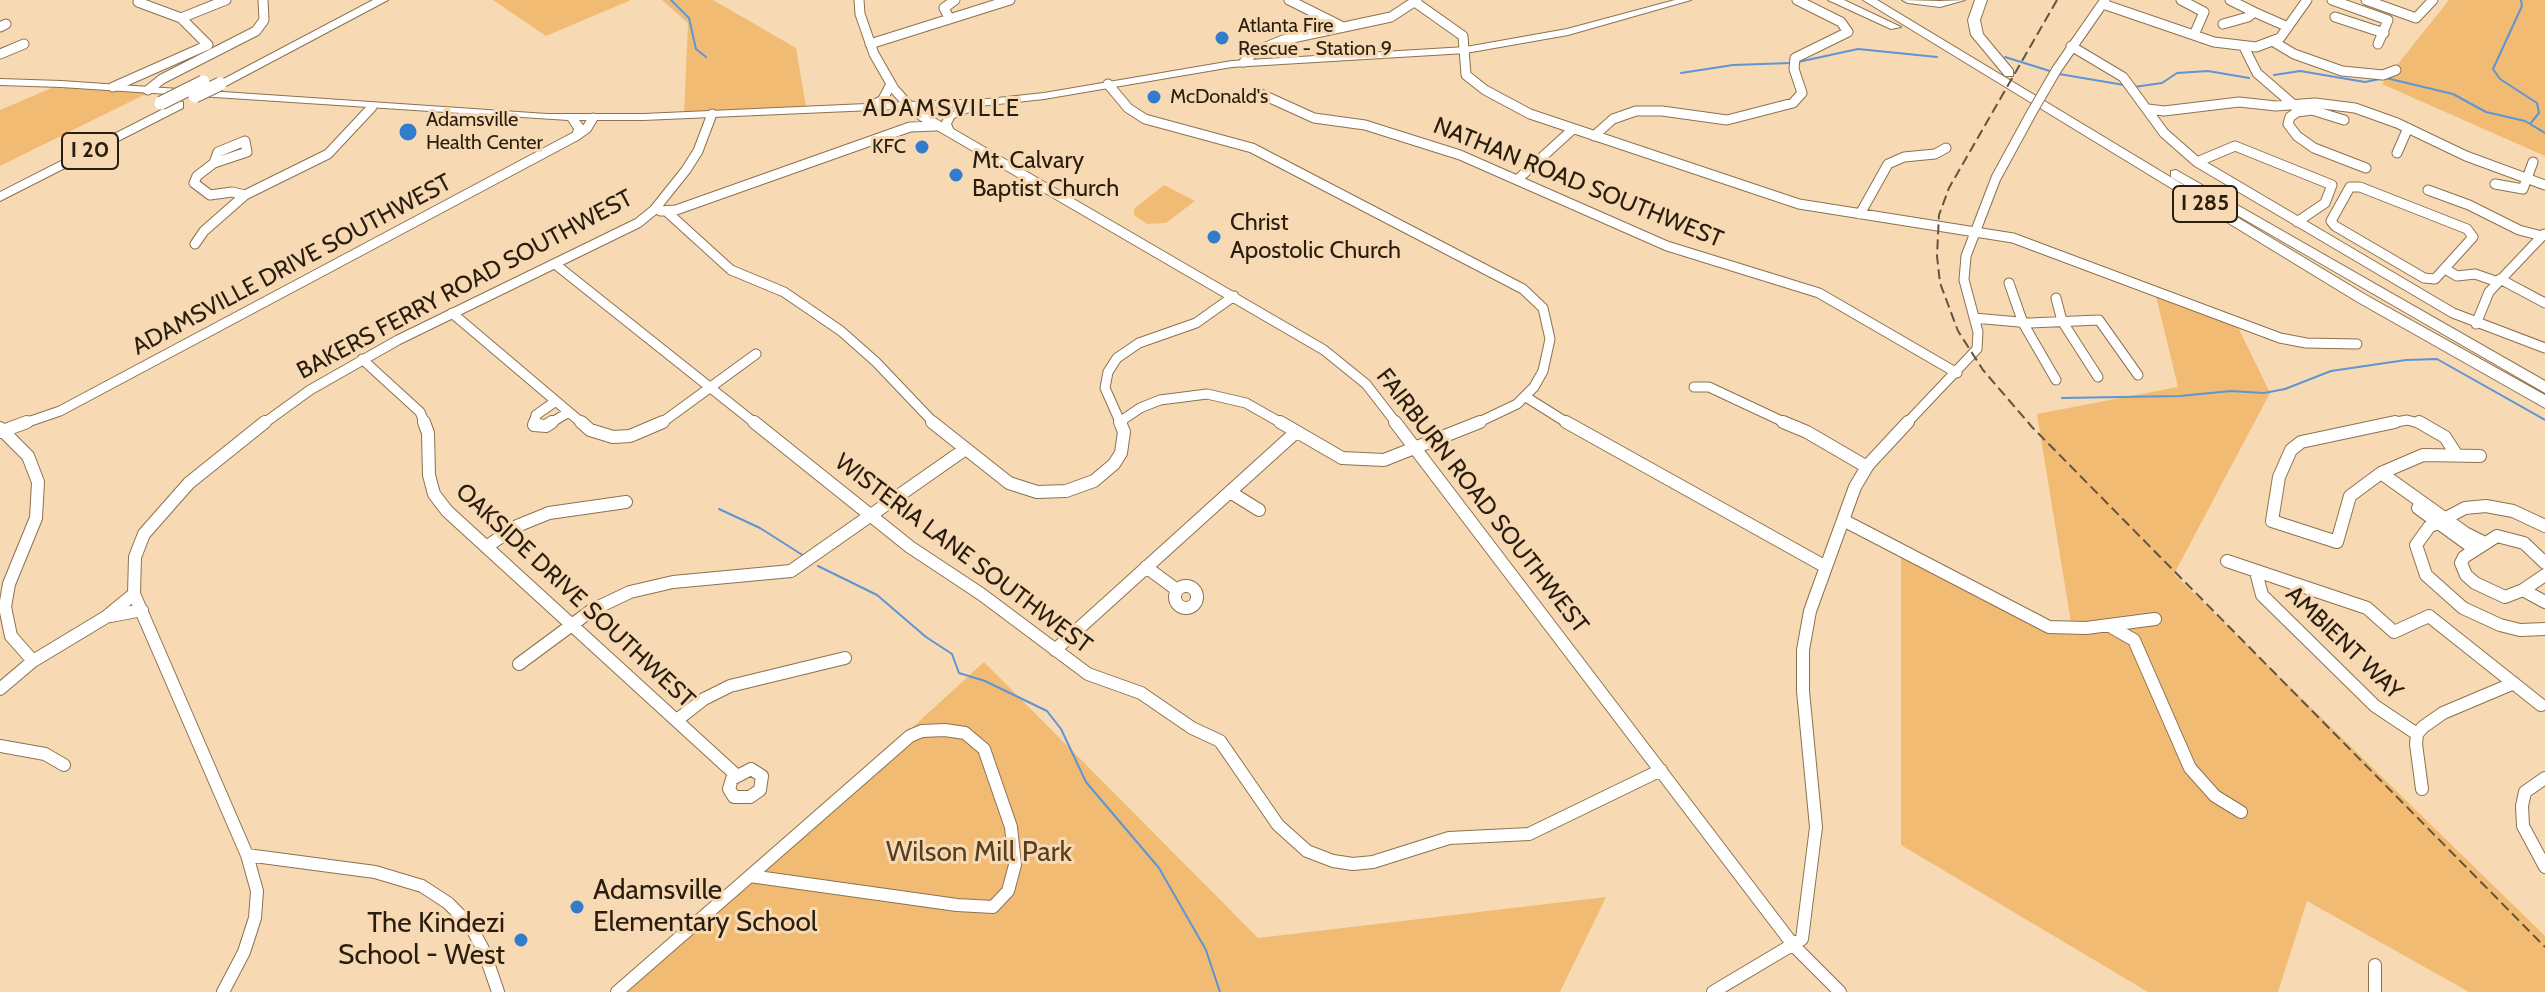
<!DOCTYPE html>
<html>
<head>
<meta charset="utf-8">
<style>
	body { margin:0 }
	canvas { display:block; background:#f7d9b3 }
</style>
</head>
<body>
<canvas width="2545" height="992"></canvas>
<script>
const context = document.querySelector('canvas').getContext('2d');
context.lineJoin = 'round';
function paint(path, color) { context.fillStyle = color; context.fill(path, 'evenodd'); }
const shape = rows => new Path2D(rows.map(r => 'M' + r).join(''));
function stroke(path, color, width, dash) { context.strokeStyle = color; context.lineWidth = width; context.lineCap = dash ? 'butt' : 'round'; context.setLineDash(dash || []); context.stroke(path); }
function label(font, color, halo, rows, align = 'center') {
  context.font = font + ' Cabin,sans-serif'; context.lineWidth = 6; context.setLineDash([]); context.textBaseline = 'middle'; context.strokeStyle = halo; context.fillStyle = color; for (const [text, x, y, turn = 0] of rows) {
    context.save(); context.translate(x, y); context.rotate((+turn || 0) * Math.PI / 180); context.textAlign = isNaN(turn) ? turn : align; if (halo) context.strokeText(text, 0, 0); context.fillText(text, 0, 0); context.restore();
  }
}
const green = shape([
	[493,0,631,0,546,36],
	[662,0,713,0,796,48,807,113,684,116,688,23],
	[2449,0,2545,0,2545,156,2382,84],
	[61,84,156,89,0,166,0,110],
	[1164,185,1195,201,1166,223,1147,224,1134,215,1134,209],
	[2154,288,2234,319,2270,393,2174,574,2545,936,2545,992,2469,992,2307,901,2278,992,2148,992,1901,845,1901,550,2047,626,2073,635,2037,414,2178,387],
	[984,662,1258,938,1606,897,1560,992,617,992,672,947]
]);
const stream = shape([
	[671,0,689,18,696,49,706,57],
	[2521,0,2522,6,2493,69,2500,79,2537,103,2539,113,2530,124],
	[2005,57,2053,72],
	[1798,62,1858,49,1937,57],
	[1681,73,1733,65,1791,63],
	[2059,74,2124,85],
	[2274,75,2300,71,2365,82,2380,79],
	[2386,78,2453,94,2486,112,2525,121,2545,133],
	[2134,87,2162,83,2177,73,2208,71,2249,78],
	[2062,398,2180,396,2231,391,2264,393,2285,389,2331,371,2406,360,2437,359,2545,420],
	[719,509,760,528,804,556],
	[818,566,877,595,926,637,952,654,959,673,985,681,1047,711,1061,729,1086,782,1159,868,1206,950,1220,992]
]);
const minorFar1 = shape([
	[859,0,860,14,874,54,894,89,915,112,1324,350,1366,384,1397,424],
	[1289,0,1341,26],
	[2181,0,2204,12,2194,35],
	[2332,0,2388,20,2378,44],
	[2366,0,2416,18,2433,0],
	[1415,2,1463,36,1466,75,1485,90,1530,114,1799,204,2013,238,2280,338,2306,343,2357,344],
	[2103,4,2214,42,2256,47,2280,38,2307,0],
	[2254,12,2288,27],
	[2335,17,2384,33],
	[181,18,226,0],
	[949,18,944,8,955,0],
	[2223,24,2248,17,2254,12,2230,0],
	[0,27,6,24],
	[2274,42,2294,54,2342,71,2383,75,2396,70],
	[870,44,1010,0],
	[2071,46,2123,77,2164,133,2197,162,2453,313,2545,348],
	[2244,47,2257,73,2295,106],
	[0,54,24,44],
	[1244,62,1254,52,1283,40,1391,17,1417,0],
	[2057,69,2105,0],
	[1108,84,1128,108,1145,119,1252,148,1523,289,1543,308,1550,339,1543,371,1534,387,1517,404,1475,424],
	[113,87,208,45,181,18,138,2],
	[148,90,162,79,256,31,264,20,263,0],
	[1261,94,1314,118,1365,125,1460,155,1667,246,1819,293,1957,373],
	[2148,109,2164,111,2239,102,2276,106,2315,103,2355,108,2397,123,2466,156,2545,185],
	[2344,120,2312,110,2297,112,2290,117,2288,124,2297,136,2314,148,2366,168],
	[1594,136,1613,119,1636,111,1662,111,1727,120,1793,103,1802,93,1794,69,1795,58,1848,32,1841,22,1797,0],
	[245,141,247,152,214,163,218,152,245,141],
	[2397,153,2408,128],
	[2197,162,2235,146,2332,185,2325,203,2297,222],
	[214,163,197,176,194,183,210,195,232,192,245,195],
	[1517,180,1573,129],
	[2495,184,2523,189,2533,162],
	[2350,187,2360,187,2467,229,2473,237,2435,279,2424,278,2335,226,2331,221,2350,187],
	[2428,190,2469,205,2519,230,2542,236],
	[660,211,676,210,910,127,936,126],
	[666,211,731,270,784,292,841,331,876,362,935,424],
	[1860,214,1888,164,1904,157,1935,154,1946,148],
	[195,244,204,231,245,195,328,154,372,107],
	[555,264,756,424],
	[2445,269,2457,276,2475,274,2498,282],
	[2500,279,2545,303],
	[2009,283,2023,323,2056,380],
	[2056,298,2062,321,2098,377],
	[452,313,583,424],
	[1974,318,2030,323,2099,320,2138,375],
	[2476,324,2489,292,2544,234],
	[362,359,420,412,425,424],
	[1694,387,1709,387,1788,424],
	[1526,397,1569,424],
	[1121,421,1140,408,1160,400,1207,394,1246,403,1283,424],
	[22,424,60,411,576,136,587,128,593,118],
	[263,424,310,390,398,340,638,223,654,210,686,170,698,151,712,114],
	[534,424,536,415,556,401],
	[549,424,569,412],
	[660,424,756,354],
	[1121,424,1105,388,1108,372,1117,358,1139,343,1196,323,1234,296],
	[1906,424,1977,349,1978,332,1964,280,1966,256,1996,178,2032,112],
	[2386,424,2407,420,2422,424]
]);
const minor = shape([
	[424,422,428,433,429,475,434,494,447,511,736,775],
	[535,422,534,425,546,426,552,422],
	[581,422,590,430,613,437,630,436,663,422],
	[754,422,910,547,981,594,1088,674,1141,693,1192,728,1220,741,1278,825,1307,851,1333,861,1353,864,1373,862,1449,838,1529,834,1661,770],
	[932,422,1009,483,1037,492,1066,491,1094,481,1114,464,1121,453,1124,432,1120,422],
	[1280,422,1342,458,1384,460,1480,422],
	[1395,422,1794,946,1840,992],
	[1566,422,1826,567],
	[1783,422,1807,432,1867,467],
	[2395,422,2301,442,2291,450,2279,477,2272,521,2337,542,2350,496,2381,473,2423,455,2480,456],
	[2419,422,2445,437,2456,454],
	[0,428,28,456,38,482,36,518,9,584,5,607,11,636,33,661],
	[0,432,27,422],
	[2381,473,2465,533,2485,543],
	[1230,492,1259,510],
	[2418,508,2469,545,2472,552],
	[1843,520,2049,627,2086,628,2155,619],
	[2545,526,2513,511,2486,506,2465,508,2429,527,2416,545,2426,575,2463,608,2500,625,2520,630,2545,629],
	[486,547,517,526,549,513,626,502],
	[2227,561,2367,608,2394,632,2429,616,2541,705],
	[2545,563,2524,543,2497,536,2464,557,2461,563,2466,575,2475,583,2505,597,2523,590,2545,575],
	[1146,567,1177,590],
	[2256,572,2262,595,2375,706,2417,734],
	'1175 597a11 11 0 1 1 22 0a11 11 0 1 1-22 0Z',
	[2523,590,2545,602],
	[111,616,142,610],
	[2113,628,2134,640,2190,768,2215,796,2241,812],
	[1055,650,1295,433],
	[519,664,592,610,630,592,673,582,791,571,964,450],
	[0,689,33,661,106,617,134,594],
	[677,720,704,699,730,686,845,658],
	[945,730,965,733,984,749,1011,827,1015,865,1008,891,993,907,957,905,750,876,910,736,922,731,945,730],
	[0,746,45,754,64,765],
	[751,769,762,776,760,790,750,797,734,797,729,789,732,779,751,769],
	[2545,778,2525,792,2522,806,2523,826,2545,867],
	[2422,789,2416,744,2417,734,2423,727,2443,713,2514,683],
	[247,855,375,872,422,886,448,903,470,925,484,951,498,992],
	[2375,965,2375,992],
	[223,992,244,952,255,918,257,891,247,855,134,594,135,557,144,534,189,483,265,422],
	[617,992,750,876],
	[1713,992,1802,939,1816,827,1803,691,1803,650,1810,611,1855,487,1868,465,1908,422]
]);
const major = shape([
	[1675,0,1691,0,1568,35,1466,53,1232,67,1044,99,980,106,979,108,954,118,951,124,954,131,948,134,944,133,941,124,945,116,965,106,643,120,579,120,586,129,582,137,578,138,572,135,574,129,568,120,61,87,0,85,0,79,61,81,547,114,643,114,866,104,879,97,887,82,891,81,896,84,888,99,883,103,988,99,1044,93,1232,61,1466,47,1567,29,1675,0]
]);
const highway = shape([
	[373,0,388,0,224,87,220,88,214,84,373,0],
	[1828,0,1844,0,1901,27,1891,29,1828,0],
	[1863,0,1877,0,2366,295,2545,395,2545,408,2356,301,1863,0],
	[1902,0,1940,1,1965,0,1940,7,1908,3,1902,0],
	[1975,0,1987,0,1980,20,1983,34,2013,70,2013,76,2005,76,1971,35,1968,20,1975,0],
	[179,101,183,102,183,108,0,201,0,192,179,101],
	[2176,170,2545,381,2545,393,2171,177,2171,171,2176,170]
]);
const rail = shape([
	[2057,0,1949,188,1939,215,1937,256,1940,283,1958,331,1983,370,2032,427,2545,947]
]);
const minorBridge = shape([
	[2032,112,2057,69]
]);
const highwayBridge = shape([
	[195,96,220,84],
	[161,103,203,82]
]);
const markers = [
	[1222,38,8,"#317ccc"],
	[1154,97,8,"#317ccc"],
	[408,132,10,"#317ccc"],
	[922,147,8,"#317ccc"],
	[956,175,8,"#317ccc"],
	[1214,237,8,"#317ccc"],
	[577,907,8,"#317ccc"],
	[521,940,8,"#317ccc"]
];
const farPoinames = [
	["Atlanta Fire",1238,26],
	["Rescue - Station 9",1238,49],
	["McDonald's",1170,97],
	["Adamsville",426,120],
	["Health Center",426,143],
	["KFC",906,147,"right"]
];
const shields = [
	[90,151,56],
	[2205,204,64]
];
const shieldNames = [
	["I 20",90,151],
	["I 285",2205,204]
];
const farQuarternames = [
	["ADAMSVILLE",942,109]
];
const poiNames = [
	["Mt. Calvary",972,161],
	["Baptist Church",972,189],
	["Christ",1230,223],
	["Apostolic Church",1230,251]
];
const streetNames = [
	["NATHAN ROAD SOUTHWEST",1578,183,22],
	["ADAMSVILLE DRIVE SOUTHWEST",292,265,-28],
	["BAKERS FERRY ROAD SOUTHWEST",465,285,-28],
	["FAIRBURN ROAD SOUTHWEST",1482,501,52],
	["WISTERIA LANE SOUTHWEST",963,554,37],
	["OAKSIDE DRIVE SOUTHWEST",575,596,43],
	["AMBIENT WAY",2344,643,44]
];
const nearParknames = [
	["Wilson Mill Park",979,853]
];
const nearPoinames = [
	["Adamsville",593,891],
	["Elementary School",593,923],
	["The Kindezi",505,924,"right"],
	["School - West",505,956,"right"]
];
paint(green, '#f2bb73');
stroke(stream, '#5e95d3', 2);
stroke(minorFar1, '#8d724f', 11);
stroke(minor, '#8d724f', 14);
stroke(major, '#8d724f', 2);
stroke(highway, '#8d724f', 2);
stroke(minorFar1, '#fff', 9);
stroke(minor, '#fff', 12);
paint(major, '#fff');
paint(highway, '#fff');
stroke(rail, '#64533f', 2, [10, 5]);
stroke(minorBridge, '#8d724f', 11, []);
stroke(highwayBridge, '#8d724f', 15, []);
stroke(minorBridge, '#fff', 9);
stroke(highwayBridge, '#fff', 13);
for (const [x, y, r, color] of markers) { const dot = new Path2D(); dot.arc(x, y, r, 0, 2 * Math.PI); context.fillStyle = color; context.fill(dot); stroke(dot, '#f7d9b3', 3); }
label('20px', '#281d0f', '#f7d9b3', farPoinames, 'left');
for (const [x, y, w] of shields) { const box = new Path2D(); box.roundRect(x - w / 2, y - 18, w, 36, 6); context.fillStyle = '#f7d9b3'; context.fill(box); stroke(box, '#281d0f', 2); }
label('bold 22px', '#281d0f', null, shieldNames);
context.letterSpacing = '2px';
label('24px', '#281d0f', '#f7d9b3', farQuarternames);
context.letterSpacing = '0px';
label('24px', '#281d0f', '#f7d9b3', poiNames, 'left');
label('24px', '#281d0f', '#f7d9b3', streetNames);
label('28px', '#563f20', '#f7d9b3', nearParknames);
label('28px', '#281d0f', '#f7d9b3', nearPoinames, 'left');
</script>
</body>
</html>
